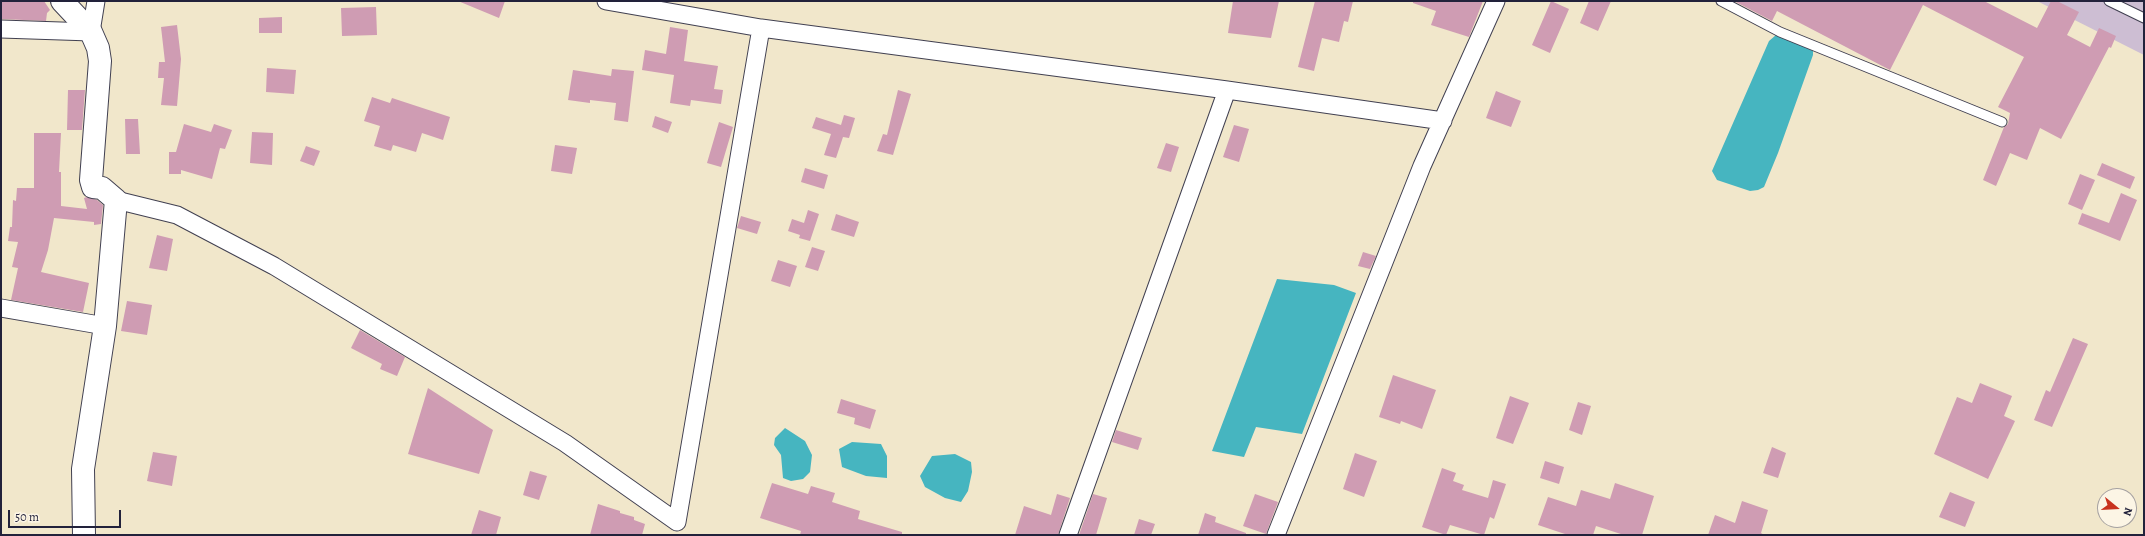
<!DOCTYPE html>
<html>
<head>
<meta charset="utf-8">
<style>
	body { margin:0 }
	#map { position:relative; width:2145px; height:536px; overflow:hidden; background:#f1e7cb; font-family:Alegreya,serif }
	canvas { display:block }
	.frame { position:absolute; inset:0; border:2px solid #22223b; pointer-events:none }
	.north { position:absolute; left:2097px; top:488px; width:40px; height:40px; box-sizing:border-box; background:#fcf5e5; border:1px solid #a5a1a1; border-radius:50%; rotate:108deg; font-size:11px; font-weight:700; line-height:16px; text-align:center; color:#22223b }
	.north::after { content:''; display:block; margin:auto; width:14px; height:18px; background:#c8321e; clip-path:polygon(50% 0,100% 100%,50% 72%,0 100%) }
	.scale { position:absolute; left:8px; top:510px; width:113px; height:18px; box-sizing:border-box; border:2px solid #22223b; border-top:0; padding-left:5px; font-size:12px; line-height:14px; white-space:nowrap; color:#22223b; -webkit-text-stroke:3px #fcf5e5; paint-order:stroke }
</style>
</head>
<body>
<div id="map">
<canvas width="2145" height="536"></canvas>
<div class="frame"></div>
<div class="north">N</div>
<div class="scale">50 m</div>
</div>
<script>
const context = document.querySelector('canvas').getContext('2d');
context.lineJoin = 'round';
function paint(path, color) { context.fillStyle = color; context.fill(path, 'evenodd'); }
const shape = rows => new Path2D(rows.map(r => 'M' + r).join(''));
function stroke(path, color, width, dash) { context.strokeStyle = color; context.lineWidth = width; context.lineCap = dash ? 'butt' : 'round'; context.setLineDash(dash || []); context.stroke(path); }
const industrial = shape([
	[2037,1,2144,1,2144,55]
]);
const water = shape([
	[1776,35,1806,47,1813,51,1813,55,1778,153,1764,187,1758,190,1750,191,1717,180,1712,171,1769,41],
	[1277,279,1334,285,1356,293,1302,434,1256,427,1244,457,1212,451],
	[785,428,805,441,812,455,810,472,803,479,791,481,783,478,781,455,774,445,775,438],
	[852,442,881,444,887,456,887,478,866,476,842,467,839,449],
	[955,454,971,462,972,472,968,491,961,502,945,498,925,487,920,476,932,456]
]);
const building = shape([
	[1,1,44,1,50,10,47,13,46,21,1,19],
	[458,1,505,1,499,18],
	[1233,1,1279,1,1271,38,1228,33],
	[1315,1,1353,1,1348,22,1344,21,1339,42,1322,38,1314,71,1298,67],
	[1413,1,1483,1,1469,37,1431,25,1436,11,1413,3],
	[1551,1,1569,9,1550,53,1532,45],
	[1589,1,1611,1,1598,31,1580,23],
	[1734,1,1984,1,2037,28,2051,1,2057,1,2079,12,2067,35,2090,47,2099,28,2116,36,2111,48,2109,47,2061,139,2040,128,2027,160,2010,153,1996,186,1983,180,2004,127,2008,124,2010,113,1998,107,2024,57,1923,5,1890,70,1777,11,1772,21],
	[376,7,377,35,342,36,341,8],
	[282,17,282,33,259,33,259,18],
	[177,25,181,59,177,106,161,105,164,78,158,78,159,62,165,62,161,27],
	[670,27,688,30,684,61,718,66,714,89,723,90,721,104,691,100,690,106,670,103,674,75,642,70,645,50,666,54],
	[267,68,296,70,294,94,266,92],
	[612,69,634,71,628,122,614,120,616,103,590,100,590,103,568,100,573,70,611,76],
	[68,90,85,90,82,130,67,130],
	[898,90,911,94,893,155,877,151,883,134,887,135],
	[1496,91,1521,101,1511,127,1486,118],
	[372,97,390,103,392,98,450,117,443,140,422,133,416,152,393,145,391,151,374,146,380,126,364,121],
	[844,115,855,118,849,138,843,137,836,158,824,155,831,134,812,128,816,117,841,125],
	[655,116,672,122,668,133,652,127],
	[125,119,138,119,140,154,126,154],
	[719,122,733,127,721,167,707,163],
	[184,124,211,132,214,124,232,130,225,149,220,148,212,179,181,170,181,174,169,174,169,152,176,152],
	[1234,125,1249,129,1239,162,1223,157],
	[252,132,273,133,272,165,250,163],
	[34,133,61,133,59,172,61,172,61,206,87,209,84,198,87,197,97,200,103,205,101,224,94,225,94,222,54,218,48,250,41,272,89,283,83,312,11,300,18,268,12,267,18,242,8,241,10,227,12,227,13,200,16,201,17,188,34,188],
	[1166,143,1179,147,1171,172,1157,168],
	[555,145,577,148,572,174,551,171],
	[306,146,320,151,314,166,300,161],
	[2102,163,2135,177,2130,189,2097,175],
	[805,168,828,175,824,189,801,182],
	[2080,174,2095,180,2082,210,2068,204],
	[2121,193,2137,200,2120,241,2078,224,2082,213,2109,223],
	[808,210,819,214,810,241,799,238,800,235,788,231,792,219,804,223],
	[836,214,859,222,854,237,831,230],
	[741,216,761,222,757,234,737,228],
	[157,235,173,239,167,271,149,268],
	[812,247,825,251,818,271,805,267],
	[1363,252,1376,256,1370,269,1358,266],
	[778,260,797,266,790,287,771,281],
	[127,301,152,305,147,335,121,331],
	[360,330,405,357,397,376,380,369,382,364,351,348],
	[2073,338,2088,344,2052,427,2034,420,2046,390,2050,392],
	[1393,375,1436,390,1422,429,1401,421,1400,424,1379,417],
	[1980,383,2012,396,2004,416,2015,421,1988,479,1934,454,1957,397,1972,403],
	[428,388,493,430,479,474,408,454],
	[1510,396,1529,403,1513,444,1496,438],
	[841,399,876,410,870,429,854,424,855,418,837,413],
	[1578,402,1591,406,1582,435,1569,430],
	[1116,430,1142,438,1138,450,1112,442],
	[1772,447,1786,453,1778,478,1763,473],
	[153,452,177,456,172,486,147,481],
	[1355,453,1377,461,1364,497,1343,489],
	[1545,461,1564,467,1559,484,1540,478],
	[1442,468,1456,473,1453,481,1464,485,1462,490,1488,498,1493,480,1506,484,1494,519,1490,517,1484,535,1450,525,1446,535,1422,527],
	[530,471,547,476,539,500,523,495],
	[772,483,808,494,811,486,835,493,832,502,860,511,858,519,902,532,902,535,800,535,801,531,760,518],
	[1615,483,1654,496,1642,535,1624,535,1596,526,1593,535,1568,535,1538,525,1548,497,1576,506,1581,490,1610,499],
	[1950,492,1975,502,1965,527,1939,517],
	[1057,494,1070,498,1058,535,1015,535,1024,506,1051,515],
	[1093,494,1107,498,1096,535,1079,535],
	[1255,494,1278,502,1266,534,1243,526],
	[1742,501,1768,510,1761,533,1764,535,1708,535,1715,515,1735,523],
	[598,504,620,511,620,513,634,517,634,520,645,524,642,535,590,535],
	[479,510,501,517,496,535,471,535],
	[1205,513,1216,517,1215,522,1246,533,1246,535,1198,535],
	[1139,519,1155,524,1151,535,1134,535]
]);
const lane = shape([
	[1721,1,1780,32,2002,122],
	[2109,1,2144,18]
]);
const street = shape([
	[606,1,761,28],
	[1,29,91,32,96,1],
	[116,200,177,215,274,266,565,443,677,522,761,28,1227,90,1443,121],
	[1,308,105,326],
	[1068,535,1227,90],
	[1276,535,1422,166,1496,1]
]);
const secondary = shape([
	[62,1,91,32,98,48,100,61,91,180,93,187,102,188,116,200,105,326,83,469,84,535]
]);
paint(industrial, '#cdbed3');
paint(water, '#46b5c0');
paint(building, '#cf9cb3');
stroke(lane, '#414051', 11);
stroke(street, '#414051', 19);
stroke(secondary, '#414051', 24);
stroke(lane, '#fff', 9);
stroke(street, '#fff', 17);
stroke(secondary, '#fff', 22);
</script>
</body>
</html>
